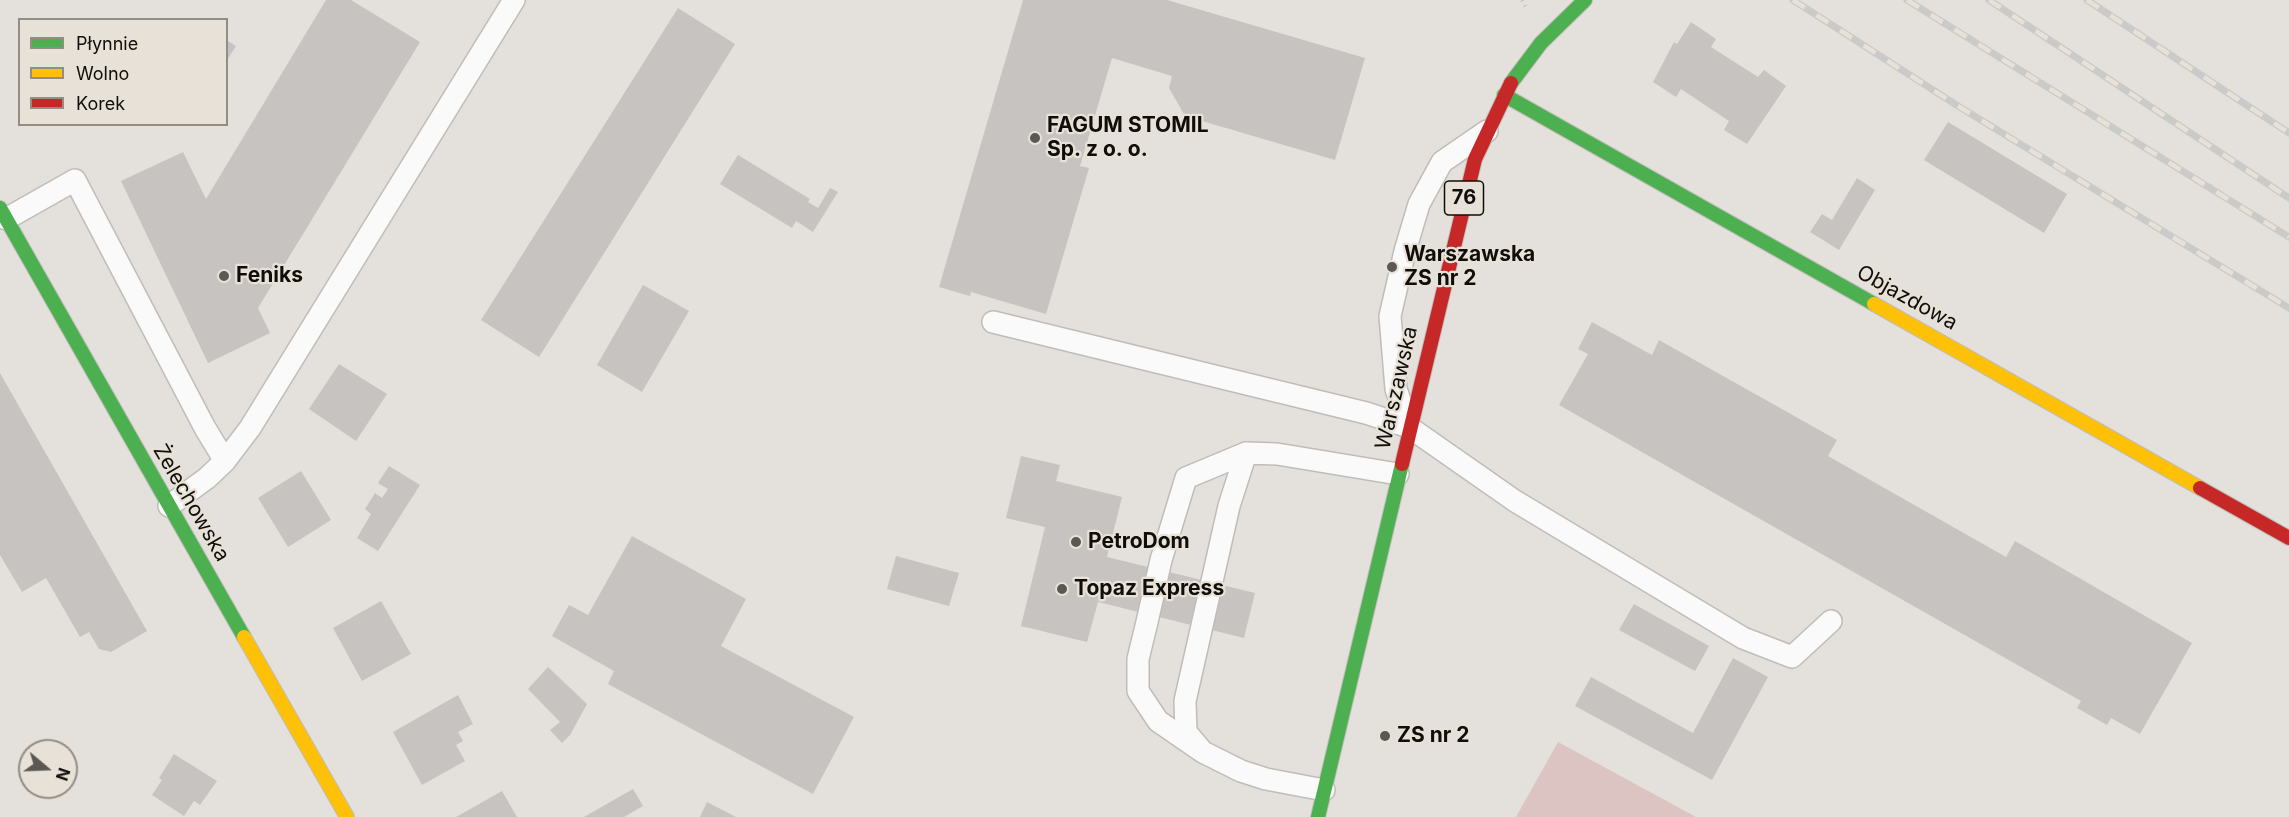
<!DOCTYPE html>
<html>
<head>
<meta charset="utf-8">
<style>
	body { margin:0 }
	#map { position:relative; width:2289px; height:817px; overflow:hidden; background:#e4e0db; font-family:Inter,sans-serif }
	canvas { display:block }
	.legend { position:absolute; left:18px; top:18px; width:210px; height:108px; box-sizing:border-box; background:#e8e1d7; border:2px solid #928d85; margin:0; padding:8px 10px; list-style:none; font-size:18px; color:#100e0a }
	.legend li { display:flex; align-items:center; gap:12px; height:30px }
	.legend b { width:30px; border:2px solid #928d85 }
	.north { position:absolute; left:18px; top:739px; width:60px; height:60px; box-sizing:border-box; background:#e8e1d7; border:2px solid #928d85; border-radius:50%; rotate:109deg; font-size:16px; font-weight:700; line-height:24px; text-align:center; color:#100e0a }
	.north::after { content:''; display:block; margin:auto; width:21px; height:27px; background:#5a5853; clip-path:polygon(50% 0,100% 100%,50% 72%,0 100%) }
</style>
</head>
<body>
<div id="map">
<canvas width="2289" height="817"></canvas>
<ul class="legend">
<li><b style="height:8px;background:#4caf50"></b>Płynnie</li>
<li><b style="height:8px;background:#ffc107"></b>Wolno</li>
<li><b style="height:8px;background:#c62828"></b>Korek</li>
</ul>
<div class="north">N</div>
</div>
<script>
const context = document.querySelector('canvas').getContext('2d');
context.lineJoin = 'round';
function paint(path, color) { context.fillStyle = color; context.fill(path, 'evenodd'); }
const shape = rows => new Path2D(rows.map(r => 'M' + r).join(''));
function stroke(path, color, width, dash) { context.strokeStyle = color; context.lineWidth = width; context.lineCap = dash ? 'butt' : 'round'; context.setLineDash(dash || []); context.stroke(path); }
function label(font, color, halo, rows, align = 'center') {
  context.font = font + ' Inter,sans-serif'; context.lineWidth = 4.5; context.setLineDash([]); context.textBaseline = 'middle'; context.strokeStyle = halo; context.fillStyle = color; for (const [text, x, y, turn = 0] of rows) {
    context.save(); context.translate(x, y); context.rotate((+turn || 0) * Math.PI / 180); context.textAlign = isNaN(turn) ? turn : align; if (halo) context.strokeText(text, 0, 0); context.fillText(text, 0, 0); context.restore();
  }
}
const green = shape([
	[1558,742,1696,817,1516,817]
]);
const building = shape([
	[326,0,351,0,420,42,258,308,270,333,208,363,121,181,183,152,206,199],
	[1023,0,1167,0,1365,58,1335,160,1185,116,1169,88,1172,76,1112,58,1080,166,1089,168,1046,314,971,292,970,296,939,287],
	[678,8,735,44,539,357,481,320],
	[1691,22,1716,39,1711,47,1758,77,1764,70,1786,86,1747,144,1724,130,1729,121,1681,89,1676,97,1653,82,1674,42,1677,44],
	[226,40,236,46,226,62],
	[1948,122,2067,194,2044,233,1924,160],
	[738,155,810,199,808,202,818,208,830,188,838,192,813,232,796,221,792,228,720,184],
	[1857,178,1875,190,1839,250,1810,232,1822,214,1832,220],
	[643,285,689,311,642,392,597,365],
	[1592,322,1652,355,1659,340,1837,440,1828,456,2006,557,2015,541,2192,643,2140,734,2111,718,2107,725,2077,708,2081,701,1559,405,1588,354,1578,349],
	[339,364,387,394,356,441,309,409],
	[0,373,147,631,111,652,99,649,89,632,80,637,46,578,22,592,0,555],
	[1021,456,1060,465,1056,481,1122,497,1107,557,1255,593,1244,638,1098,602,1087,642,1021,626,1045,527,1006,518],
	[389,466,420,485,378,551,357,538,371,514,365,509,375,493,382,498,388,489,378,483],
	[301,471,331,520,288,547,258,498],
	[632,536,746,599,721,646,854,717,813,794,608,684,614,671,552,636,569,605,588,615],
	[896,556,959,573,949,606,887,589],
	[381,601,411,654,362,681,333,628],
	[1634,604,1709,646,1695,671,1619,630],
	[1733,658,1768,677,1712,780,1575,706,1591,677,1693,733],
	[548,667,587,704,570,735,562,743,550,730,560,722,528,689],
	[458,695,473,724,458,732,463,741,456,745,465,761,422,785,393,732],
	[174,754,217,781,200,805,194,801,184,816,152,795,162,780,159,778],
	[633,789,643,806,624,817,584,817],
	[502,791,517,817,456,817],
	[707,802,736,817,700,817]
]);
const path = shape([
	[1522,0,1527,10]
]);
const lane = shape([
	[6,219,75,180,205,428,225,461],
	[993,322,1366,413,1409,427,1515,501,1743,638,1792,657,1831,621],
	[1409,427,1396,389,1390,316,1405,251,1419,204,1442,162,1487,131],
	[1246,453,1229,506,1185,701,1186,732,1203,752,1241,771,1266,779,1324,790],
	[169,506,207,478,225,461,250,428,514,0],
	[1203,752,1158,721,1138,691,1138,659,1147,622,1161,560,1186,478,1246,453,1277,454,1398,474]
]);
const fast = shape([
	[1511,83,1541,43,1585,0],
	[1504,95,1874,304],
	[0,208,244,637],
	[1318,817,1402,464]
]);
const slow = shape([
	[1874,304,2200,488],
	[244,637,347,817]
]);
const jam = shape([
	[1402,464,1475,159,1511,83],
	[2200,488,2289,538]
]);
const rail = shape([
	[1793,0,1958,106,2289,308],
	[1907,0,2289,237],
	[1989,0,2289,198],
	[2087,0,2289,133]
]);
const markers = [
	[1035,138,6,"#5a5853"],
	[1392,267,6,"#5a5853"],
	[224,276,6,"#5a5853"],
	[1076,542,6,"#5a5853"],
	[1062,589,6,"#5a5853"],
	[1385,736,6,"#5a5853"]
];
const shields = [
	[1464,198,39]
];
const shieldNames = [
	["76",1464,198]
];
const poiNames = [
	["FAGUM STOMIL",1047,126],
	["Sp. z o. o.",1047,150],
	["Warszawska",1404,255],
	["ZS nr 2",1404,279],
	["Feniks",236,276],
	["PetroDom",1088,542],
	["Topaz Express",1074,589],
	["ZS nr 2",1397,736]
];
const streetNames = [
	["Objazdowa",1907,298,29],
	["Warszawska",1397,388,-77],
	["Żelechowska",191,503,60]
];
paint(green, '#dbc4c2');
paint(building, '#c7c3c0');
stroke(lane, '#c0bdb9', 24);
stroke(fast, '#c0bdb9', 16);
stroke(slow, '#c0bdb9', 16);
stroke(jam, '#c0bdb9', 16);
stroke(path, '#cac9c7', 4, [1.5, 4.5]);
stroke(lane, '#fbfafa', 21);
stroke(fast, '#4caf50', 14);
stroke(slow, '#ffc107', 14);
stroke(jam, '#c62828', 14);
stroke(rail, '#cacac8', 7);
stroke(rail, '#e8e1d7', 4.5, [14]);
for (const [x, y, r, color] of markers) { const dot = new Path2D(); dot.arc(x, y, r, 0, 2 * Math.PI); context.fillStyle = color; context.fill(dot); stroke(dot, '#e8e1d7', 2); }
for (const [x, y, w] of shields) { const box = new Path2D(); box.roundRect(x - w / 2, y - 17, w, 34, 4.5); context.fillStyle = '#e8e1d7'; context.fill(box); stroke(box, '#100e0a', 1.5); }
label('bold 20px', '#100e0a', null, shieldNames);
label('bold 21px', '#100e0a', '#e8e1d7', poiNames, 'left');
label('21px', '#100e0a', '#e8e1d7', streetNames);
</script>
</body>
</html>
